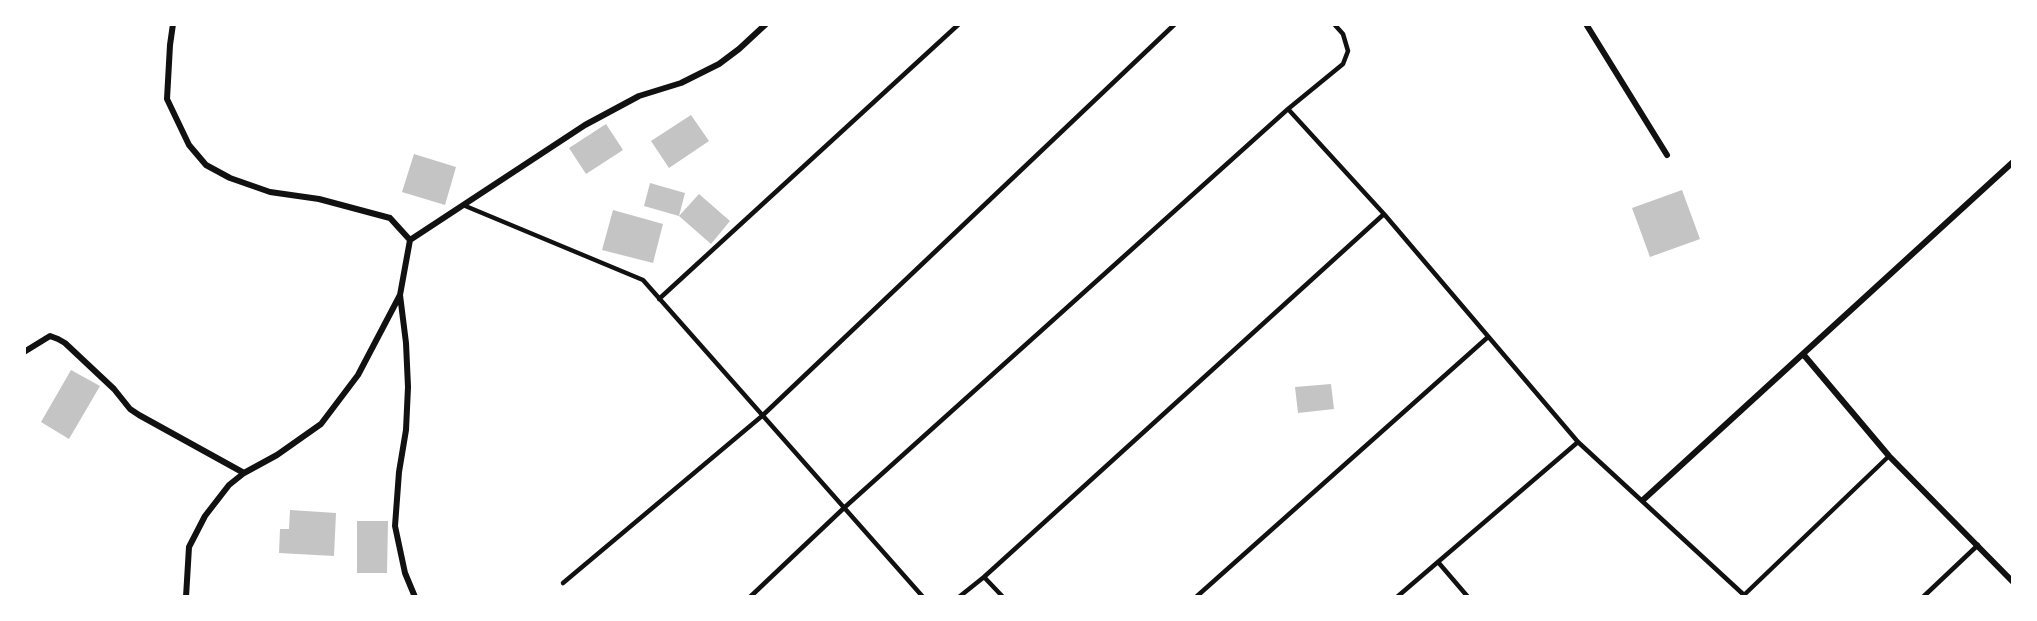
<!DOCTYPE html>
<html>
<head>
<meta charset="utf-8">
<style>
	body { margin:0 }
	#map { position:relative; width:2037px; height:621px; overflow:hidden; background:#fff; font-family:Lato,sans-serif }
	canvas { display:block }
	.frame { position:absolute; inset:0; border:26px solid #fff; pointer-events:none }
</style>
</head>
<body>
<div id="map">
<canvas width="2037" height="621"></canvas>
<div class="frame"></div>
</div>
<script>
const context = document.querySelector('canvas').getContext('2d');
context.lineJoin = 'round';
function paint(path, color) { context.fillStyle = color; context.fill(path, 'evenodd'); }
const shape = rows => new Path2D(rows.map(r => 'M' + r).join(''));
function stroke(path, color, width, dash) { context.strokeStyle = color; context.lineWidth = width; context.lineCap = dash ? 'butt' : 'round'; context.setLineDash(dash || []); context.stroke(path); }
const building = shape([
	[691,115,709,141,669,168,651,141],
	[606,124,623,150,586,174,569,148],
	[414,154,456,167,445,205,402,192],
	[650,183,685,193,679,216,699,194,730,221,711,244,679,216,644,206],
	[1682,190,1700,239,1650,257,1632,208],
	[613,210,663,224,653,263,602,250],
	[71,370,100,386,69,439,41,422],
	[1331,384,1334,409,1298,413,1295,387],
	[290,510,336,513,334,556,279,553,280,529,289,529],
	[357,521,388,521,387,573,357,573]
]);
const service = shape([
	[1288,109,1384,214,1578,442,1744,595],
	[463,205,643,280,923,597],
	[659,299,959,24],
	[1438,562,1468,597],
	[984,577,1003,597],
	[563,583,762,416,1175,24],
	[1744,595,1889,456],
	[750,597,845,507,1288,109,1343,64,1348,51,1343,34,1334,24],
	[959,597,984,577,1384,214],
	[1196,597,1488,337],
	[1397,597,1578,442],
	[1923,597,1978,545]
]);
const minor = shape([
	[173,24,170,45,167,99,189,145,206,165,230,178,270,192,319,199,390,218,410,240],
	[1586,24,1667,155],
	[410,240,585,125,639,96,681,83,719,64,739,49,766,24],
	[400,295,406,343,408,387,406,430,399,472,395,526,405,573,415,597],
	[24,352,50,336,58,339,65,343,114,389,130,409,139,415,244,473],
	[1803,354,1889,456,2013,582],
	[1643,500,2013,162],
	[186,597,189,547,205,516,229,485,244,473,277,455,321,424,358,375,400,295,410,240]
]);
paint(building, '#c4c4c4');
stroke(service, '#111', 4.5);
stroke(minor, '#111', 6);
</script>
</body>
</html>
